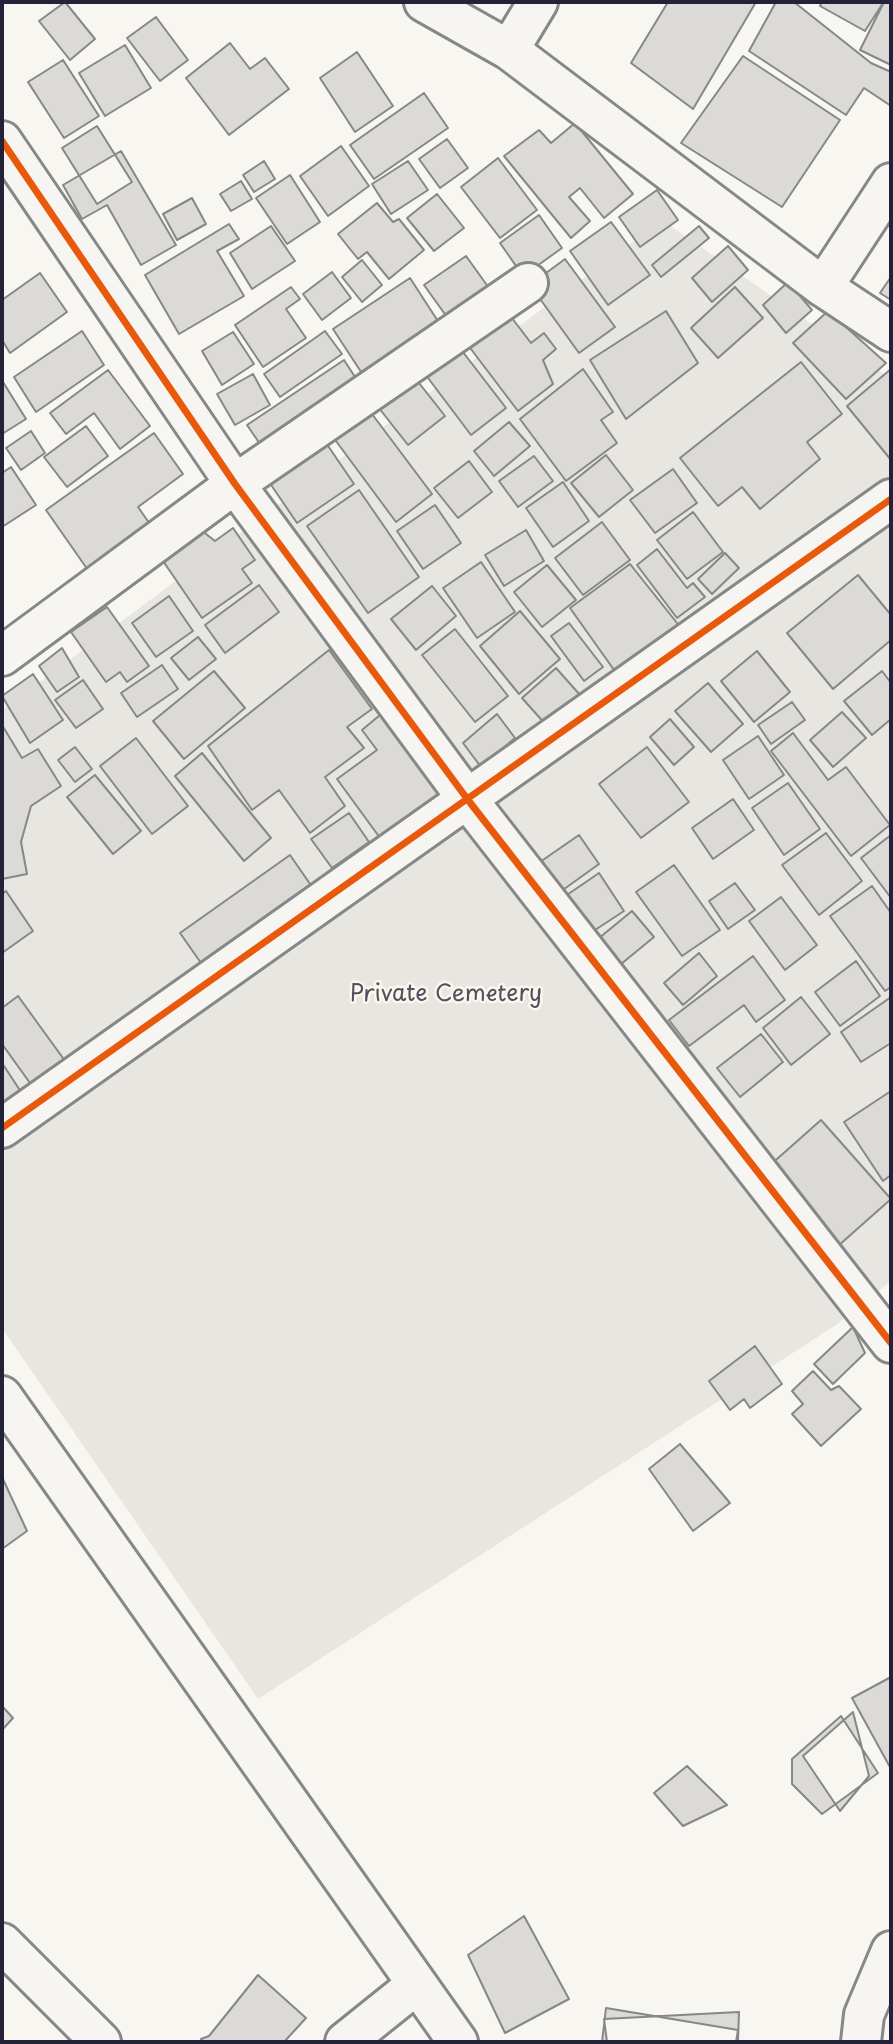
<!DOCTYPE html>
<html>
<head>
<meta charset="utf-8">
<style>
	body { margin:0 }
	#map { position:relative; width:893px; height:2044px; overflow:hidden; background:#f8f6f0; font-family:"Playpen Sans",sans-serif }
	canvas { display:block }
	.frame { position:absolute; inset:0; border:4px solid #22223b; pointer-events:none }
</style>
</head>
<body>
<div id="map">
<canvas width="893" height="2044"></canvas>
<div class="frame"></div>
</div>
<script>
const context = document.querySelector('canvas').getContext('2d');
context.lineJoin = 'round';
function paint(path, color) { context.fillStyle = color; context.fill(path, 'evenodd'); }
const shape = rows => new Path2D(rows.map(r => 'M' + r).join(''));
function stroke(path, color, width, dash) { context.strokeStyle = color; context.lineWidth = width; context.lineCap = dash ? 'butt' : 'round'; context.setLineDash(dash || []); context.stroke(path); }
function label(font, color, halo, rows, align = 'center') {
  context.font = font + ' "Playpen Sans",sans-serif'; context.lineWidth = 5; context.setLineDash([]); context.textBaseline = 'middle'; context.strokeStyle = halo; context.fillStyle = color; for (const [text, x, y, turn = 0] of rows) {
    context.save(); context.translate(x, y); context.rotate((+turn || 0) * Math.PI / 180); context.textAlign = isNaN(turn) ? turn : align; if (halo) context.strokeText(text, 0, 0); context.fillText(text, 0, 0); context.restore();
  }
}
const green = shape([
	[662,220,891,379,891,1281,836,1325,258,1699,2,1328,2,710]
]);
const building = shape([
	[65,2,95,39,70,60,39,21,65,2],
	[668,2,756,2,693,109,631,63,668,2],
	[776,2,794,2,871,63,891,72,891,106,864,88,846,115,749,51,776,2],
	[822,2,881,2,883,3,865,31,820,6,822,2],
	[884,2,891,2,891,65,860,50,884,2],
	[156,17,188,60,160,81,127,38,156,17],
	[230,43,250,69,265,58,289,89,229,135,186,78,230,43],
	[125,45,151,88,105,116,79,73,125,45],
	[357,52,393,106,355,132,320,78,357,52],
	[743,56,840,120,782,207,681,143,743,56],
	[63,60,99,116,64,138,28,82,63,60],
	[424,93,448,128,374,179,350,145,424,93],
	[575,123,633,194,604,218,580,188,569,197,590,221,571,238,504,156,539,130,551,143,575,123],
	[97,126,132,182,97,204,62,148,97,126],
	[447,139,468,168,440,188,419,159,447,139],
	[341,146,369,186,328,216,300,176,341,146],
	[121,151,176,245,141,265,107,205,82,219,63,185,121,151],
	[498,158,537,210,500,238,461,187,498,158],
	[264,161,275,179,254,192,243,175,264,161],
	[408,161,428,190,391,214,372,184,408,161],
	[290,175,320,222,287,244,256,198,290,175],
	[241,181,252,199,231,211,220,194,241,181],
	[657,190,678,220,640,247,619,217,657,190],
	[437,194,464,228,434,251,407,218,437,194],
	[192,198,206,224,177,240,163,214,192,198],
	[377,203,393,222,399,219,424,250,389,279,367,252,358,259,338,234,377,203],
	[539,215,562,248,523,276,500,243,539,215],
	[611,222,650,275,608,305,570,251,611,222],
	[229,224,239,239,217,251,244,296,179,334,145,275,229,224],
	[271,226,295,261,252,289,230,253,271,226],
	[699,226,709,238,661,277,652,265,699,226],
	[728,246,748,270,712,302,692,278,728,246],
	[466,256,494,295,452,324,424,285,466,256],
	[565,259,615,327,579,353,530,285,565,259],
	[362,260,382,285,362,302,342,277,362,260],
	[332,272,351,298,322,320,303,294,332,272],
	[40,273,67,312,10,353,2,340,2,300,40,273],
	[891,277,891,300,880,293,891,277],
	[410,278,443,329,367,381,333,329,410,278],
	[788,282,812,310,786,333,763,305,788,282],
	[291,287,300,299,286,309,306,338,263,367,235,325,291,287],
	[735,287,763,318,718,358,691,328,735,287],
	[502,305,531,343,544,333,556,349,543,360,553,384,518,411,461,336,502,305],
	[666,311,698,363,626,419,590,360,666,311],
	[828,311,886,363,846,399,793,343,828,311],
	[82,331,104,365,36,412,14,377,82,331],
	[325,331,342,354,280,397,264,374,325,331],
	[233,332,254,364,222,385,202,351,233,332],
	[456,343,506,408,471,435,422,370,456,343],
	[344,360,357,380,260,444,247,425,344,360],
	[801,362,842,414,807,442,820,459,760,509,742,487,718,506,680,458,801,362],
	[583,369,613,412,601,420,617,443,566,481,520,419,583,369],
	[891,369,891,460,847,406,891,369],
	[108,370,150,426,120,449,94,413,66,434,50,413,108,370],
	[253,374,270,405,235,425,217,394,253,374],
	[412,374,445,416,408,445,375,403,412,374],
	[3,382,26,419,2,434,2,383,3,382],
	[369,410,432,494,396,522,333,437,369,410],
	[509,422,530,446,494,476,474,451,509,422],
	[86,426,108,456,67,487,44,457,86,426],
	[31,431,45,453,21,470,6,448,31,431],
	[154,433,183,474,138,507,152,527,90,573,46,510,154,433],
	[322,437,354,484,297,523,265,476,322,437],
	[606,455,633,490,599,517,571,483,606,455],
	[534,456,553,481,518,507,499,481,534,456],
	[469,461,492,492,458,518,434,488,469,461],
	[11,467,36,505,2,527,2,473,11,467],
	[673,469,697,503,655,533,630,500,673,469],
	[563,482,589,521,553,547,526,508,563,482],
	[359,490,419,577,368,613,307,526,359,490],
	[435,505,461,543,423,569,397,531,435,505],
	[693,512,723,552,687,579,657,540,693,512],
	[602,522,630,560,583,595,555,558,602,522],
	[233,528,255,560,242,569,252,583,202,618,161,558,201,530,215,541,233,528],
	[526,530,544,561,504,586,485,555,526,530],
	[657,549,687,588,693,583,705,597,677,618,637,565,657,549],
	[725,553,739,568,712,594,698,579,725,553],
	[481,562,515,612,477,638,443,588,481,562],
	[630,564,681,628,619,677,570,608,630,564],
	[547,565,576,600,542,627,514,592,547,565],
	[858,575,891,615,891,640,833,689,787,633,858,575],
	[259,585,279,612,225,653,205,625,259,585],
	[432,586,456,616,416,650,391,619,432,586],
	[169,596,193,631,156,657,132,623,169,596],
	[107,607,149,666,127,682,120,672,106,682,71,632,107,607],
	[520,611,560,659,519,694,480,646,520,611],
	[569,623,603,667,584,681,551,636,569,623],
	[455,629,508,696,475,722,422,655,455,629],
	[198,637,216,659,189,680,171,658,198,637],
	[62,648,79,677,57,692,39,666,62,648],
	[329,650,372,709,347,727,364,748,325,777,345,806,310,833,279,790,252,810,208,746,329,650],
	[757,651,790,692,754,722,721,681,757,651],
	[162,665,178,689,137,717,121,693,162,665],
	[556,668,581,696,547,726,522,698,556,668],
	[214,671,245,708,184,759,153,721,214,671],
	[882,671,891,683,891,719,872,735,844,701,882,671],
	[33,674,63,720,30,743,2,696,33,674],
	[83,680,103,709,76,728,55,700,83,680],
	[708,683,743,724,711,752,675,711,708,683],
	[792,702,805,720,771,744,758,725,792,702],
	[842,712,866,738,833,767,810,740,842,712],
	[497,714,515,738,481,767,463,743,497,714],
	[380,715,443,798,383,842,337,779,377,750,362,730,380,715],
	[670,719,694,747,674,765,650,737,670,719],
	[2,725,22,758,38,749,61,786,31,806,21,842,27,874,2,879,2,725],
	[793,733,828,780,846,767,890,825,851,856,771,751,793,733],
	[758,736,784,775,749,799,723,760,758,736],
	[136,738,188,806,152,834,100,766,136,738],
	[75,747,92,769,75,782,58,760,75,747],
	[647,747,689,802,641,838,599,784,647,747],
	[202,753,271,838,244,861,175,776,202,753],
	[95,775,141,831,113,854,67,797,95,775],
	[788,783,820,829,784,855,752,808,788,783],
	[733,799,754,830,713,859,692,828,733,799],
	[349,813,369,842,332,868,311,839,349,813],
	[826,833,862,881,819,915,782,865,826,833],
	[579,835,599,864,560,892,540,862,579,835],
	[891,835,891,898,861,858,891,835],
	[290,855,317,894,208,973,180,933,290,855],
	[674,865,720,930,682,956,636,892,674,865],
	[599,873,624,911,589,934,564,897,599,873],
	[735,883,755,910,728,929,709,901,735,883],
	[872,886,891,913,891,987,885,991,830,916,872,886],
	[6,891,33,931,2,953,2,894,6,891],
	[781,897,817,945,785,970,749,921,781,897],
	[632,911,654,937,615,969,593,943,632,911],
	[699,953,717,976,683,1005,664,983,699,953],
	[753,956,785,1000,756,1022,744,1005,689,1046,669,1020,753,956],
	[856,961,880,996,840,1026,815,992,856,961],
	[18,996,68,1065,35,1090,2,1044,2,1008,18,996],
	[801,997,830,1034,791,1065,763,1028,801,997],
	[891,997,891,1043,861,1062,841,1032,891,997],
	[761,1034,783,1062,740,1097,717,1068,761,1034],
	[2,1063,27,1101,2,1119,2,1063],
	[891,1091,891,1175,883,1181,844,1122,891,1091],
	[821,1120,891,1199,838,1246,768,1167,821,1120],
	[853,1327,865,1353,833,1384,814,1364,853,1327],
	[755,1346,782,1384,750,1408,744,1399,730,1410,709,1381,755,1346],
	[813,1371,831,1390,839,1386,861,1409,821,1446,792,1414,803,1404,792,1391,813,1371],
	[680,1444,730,1503,693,1531,649,1469,680,1444],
	[2,1477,27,1531,2,1549,2,1477],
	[891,1677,891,1769,852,1698,891,1677],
	[2,1706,13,1718,2,1730,2,1706],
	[853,1712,869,1776,840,1811,803,1756,853,1712],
	[841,1716,878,1773,822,1814,792,1784,792,1759,841,1716],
	[687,1766,727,1805,683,1826,654,1793,687,1766],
	[524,1916,569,1999,505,2033,468,1955,524,1916],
	[258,1975,306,2018,284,2042,204,2042,201,2039,209,2036,258,1975],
	[606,2008,738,2030,736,2042,602,2042,606,2008],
	[739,2012,738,2042,607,2042,604,2019,739,2012]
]);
const minor = shape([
	[424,2,509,50],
	[538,2,509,50,823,287,891,332],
	[2,141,235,484,468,800,891,1343],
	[823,287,891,183],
	[2,656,235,484,528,283],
	[2,1128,891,499],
	[2,1943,101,2042],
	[345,2042,416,1985],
	[861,2042,864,2015,891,1951]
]);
const tertiary = shape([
	[2,1396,458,2042]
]);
const cycleway = shape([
	[2,141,235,484,468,800,891,1343],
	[2,1128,891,499]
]);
const parkNames = [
	["Private Cemetery",446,995]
];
paint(green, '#e8e6e0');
paint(building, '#dbdad7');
stroke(building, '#878688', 2);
stroke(minor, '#878688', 44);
stroke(tertiary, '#878688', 44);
stroke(minor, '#f6f5f1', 38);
stroke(tertiary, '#f6f5f1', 38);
stroke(cycleway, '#e8590c', 7);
label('23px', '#505061', '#fbf7ec', parkNames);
</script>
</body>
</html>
